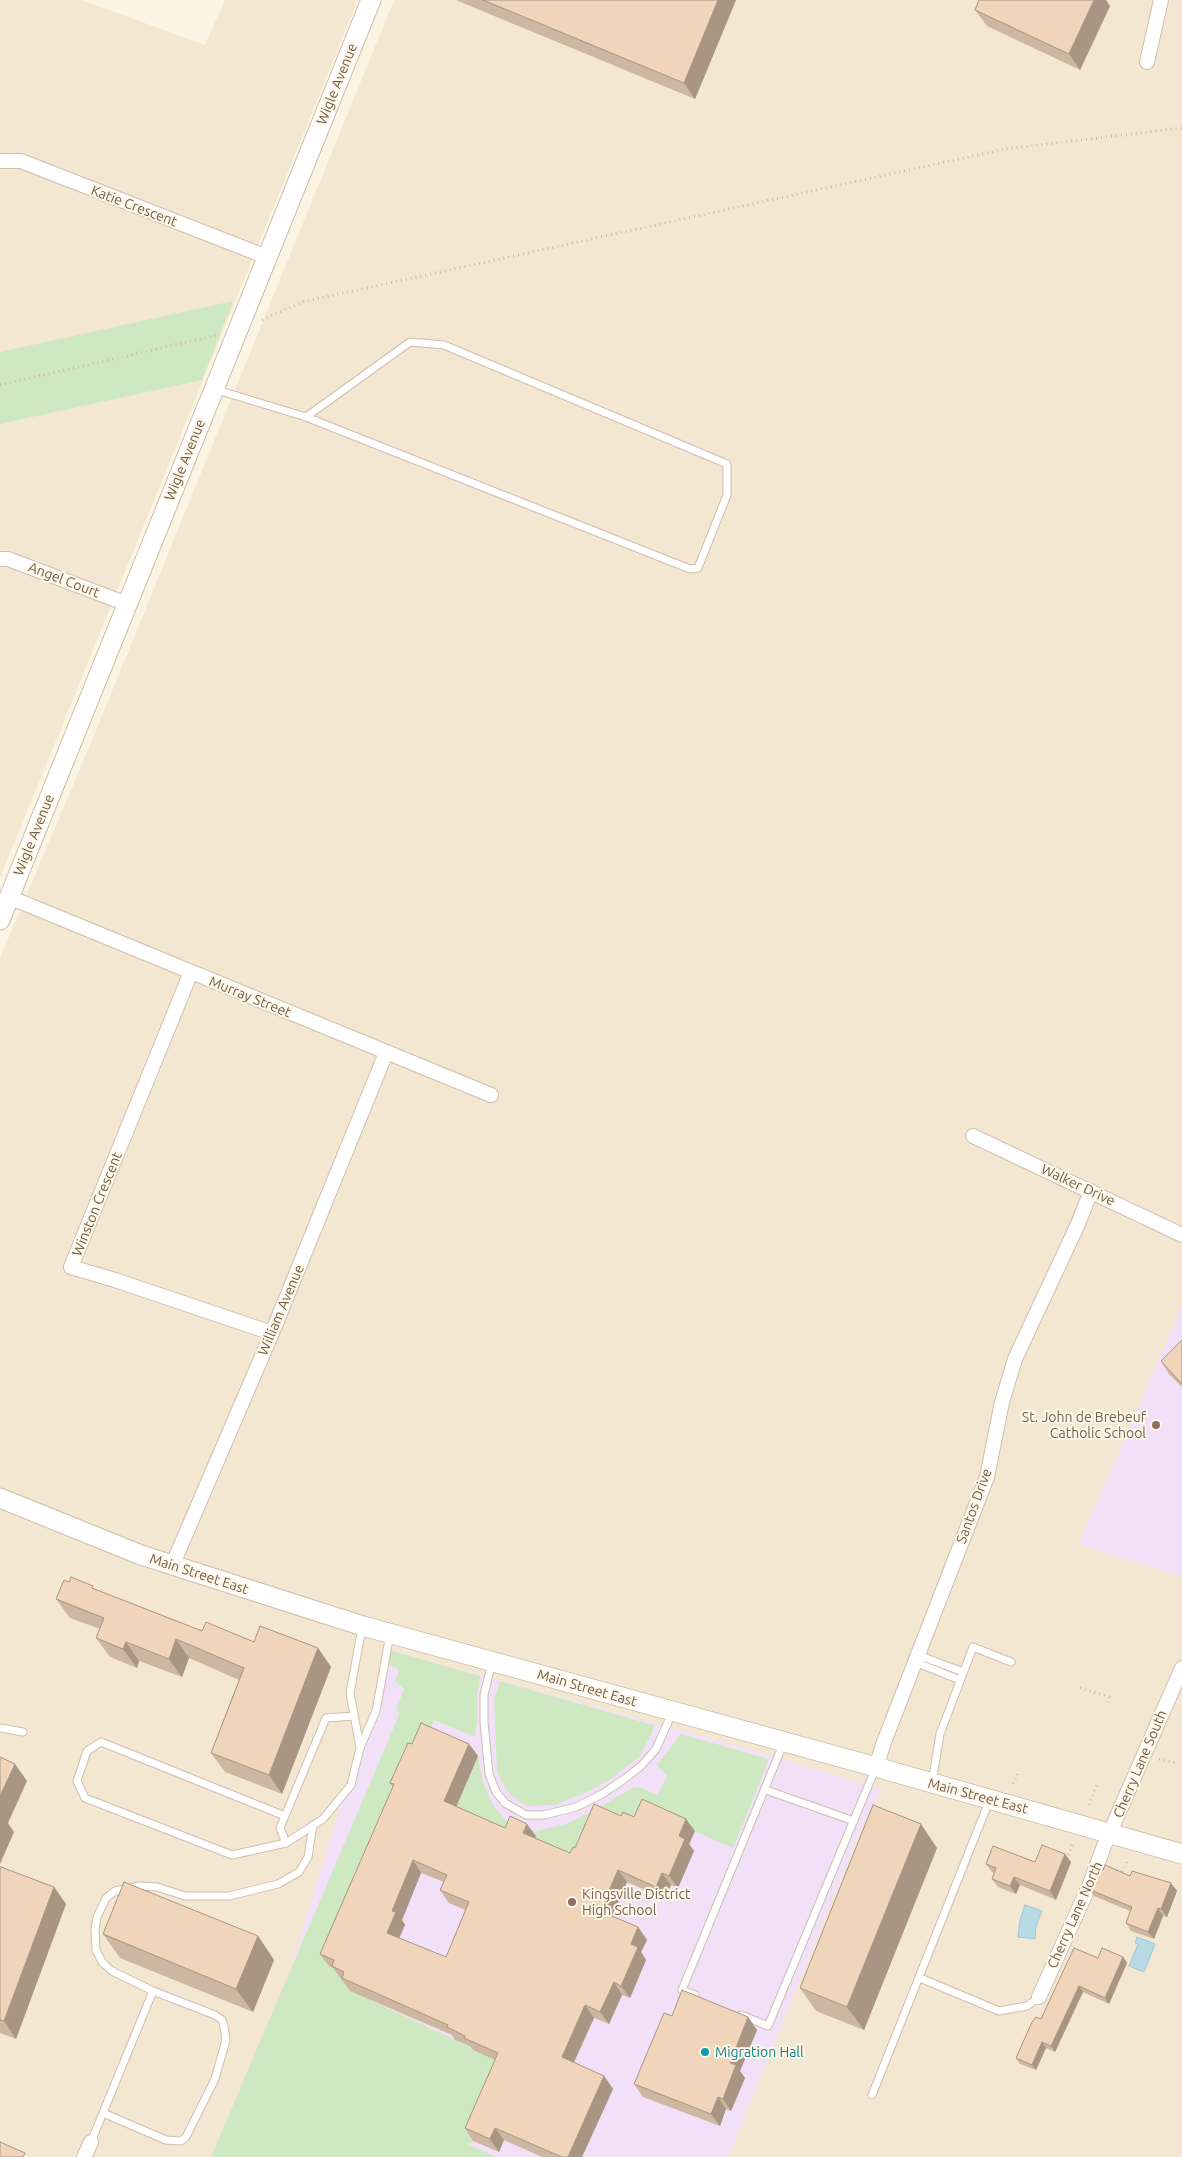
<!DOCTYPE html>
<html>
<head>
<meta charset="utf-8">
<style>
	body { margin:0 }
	canvas { display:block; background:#fcf4e3 }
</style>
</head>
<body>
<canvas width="1182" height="2157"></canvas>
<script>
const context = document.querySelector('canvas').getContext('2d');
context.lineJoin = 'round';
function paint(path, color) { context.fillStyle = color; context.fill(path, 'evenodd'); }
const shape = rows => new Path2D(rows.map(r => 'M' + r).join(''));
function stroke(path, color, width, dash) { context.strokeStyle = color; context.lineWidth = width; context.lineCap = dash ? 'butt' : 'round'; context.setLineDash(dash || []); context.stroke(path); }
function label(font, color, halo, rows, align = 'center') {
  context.font = font + ' Ubuntu,sans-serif'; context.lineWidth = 4; context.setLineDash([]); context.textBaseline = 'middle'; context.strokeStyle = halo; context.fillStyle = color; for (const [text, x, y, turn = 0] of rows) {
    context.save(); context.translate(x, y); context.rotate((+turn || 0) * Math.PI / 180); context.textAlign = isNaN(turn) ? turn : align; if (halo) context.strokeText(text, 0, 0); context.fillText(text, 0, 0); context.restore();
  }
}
const residential = shape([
	[0,0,82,0,205,45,225,0,358,0,0,878],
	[394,0,1182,0,1182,2157,0,2157,0,958,90,745]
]);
const education = shape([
	[1182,1306,1182,1577,1079,1544],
	[389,1650,770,1755,881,1790,859,1834,728,2157,211,2157,290,1970]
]);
const green = shape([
	[233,301,202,380,0,424,0,352],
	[389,1650,480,1676,477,1695,477,1722,475,1737,434,1720,343,1972,353,1984,351,1991,462,2043,475,2045,473,2050,507,2065,473,2141,468,2144,496,2157,211,2157,399,1715,397,1708,404,1689,395,1681,399,1670,385,1662],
	[500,1681,653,1725,653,1731,640,1756,609,1780,589,1791,555,1805,529,1806,520,1802,510,1794,505,1788,497,1772,494,1700],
	[681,1734,769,1759,733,1848,651,1812,584,1860,532,1845,536,1831,566,1824,595,1810,632,1788,640,1787,657,1795,667,1776,657,1765],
	[478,1756,483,1782,493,1805,507,1822,516,1826,514,1840,453,1814]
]);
const water = shape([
	[1025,1905,1042,1911,1036,1926,1035,1939,1018,1937,1020,1920,1025,1905],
	[1137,1937,1155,1944,1144,1972,1129,1966,1138,1944,1135,1943,1137,1937]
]);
const path = shape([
	[262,320,302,302,1005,149,1182,128],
	[0,385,218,335],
	[1080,1688,1109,1697,1108,1702],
	[1159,1759,1176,1763],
	[1013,1784,1019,1771],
	[1089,1805,1097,1784],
	[1067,1860,1073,1842],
	[1111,1868,1122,1872],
	[1122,1872,1128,1859]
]);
const lane = shape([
	[214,389,306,417,690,569,698,568,727,495,727,464,444,345,410,342,306,417],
	[918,1655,963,1672],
	[492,1662,484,1695,484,1722,489,1774,496,1792,505,1803,526,1815,544,1815,576,1807,602,1794,623,1780,641,1766,656,1749,672,1713],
	[915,1662,960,1680],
	[0,1728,23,1732],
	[360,1747,350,1693,362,1628],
	[932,1783,940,1734,973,1647,1011,1662],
	[766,1790,854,1821],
	[285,1816,326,1718,354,1716],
	[286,1843,280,1828,285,1816,101,1742,87,1751,77,1781,85,1798,232,1855,286,1843,323,1819,351,1785,360,1748,376,1711,390,1634],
	[920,1978,999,2011,1027,2006,1039,1997],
	[695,1995,682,1990,784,1742],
	[741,2015,768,2026,876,1767],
	[872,2095,990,1799],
	[103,2113,166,2140,181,2141,186,2137,215,2079,226,2040,224,2026,222,2020,215,2015,153,1991,112,1971,102,1962,96,1950,95,1929,97,1917,106,1898,115,1891,139,1886,157,1887,185,1896,229,1896,278,1884,299,1872,308,1857,313,1825],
	[91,2142,153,1991]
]);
const street = shape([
	[1147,62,1161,0],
	[0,161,21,161,267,257],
	[0,559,8,559,127,604],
	[9,897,491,1095],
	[191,972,71,1267,115,1280,272,1333],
	[973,1136,1182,1235],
	[172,1566,272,1333,386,1053],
	[876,1767,884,1742,987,1477,1002,1402,1015,1359,1078,1224,1091,1191],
	[1039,1997,1090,1884,1104,1846,1182,1668],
	[84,2157,91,2142]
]);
const secondary = shape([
	[0,920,371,0],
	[0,1498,141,1555,363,1626,876,1767,1182,1854]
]);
const wall = shape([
	[457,0,736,0,695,99,458,1],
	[1110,6,1080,70,987,26,975,10],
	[1182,1340,1182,1387,1169,1374,1161,1361],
	[69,1582,96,1590,202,1631,254,1642,318,1648,331,1667,282,1794,225,1772,211,1753,239,1680,189,1658,182,1677,139,1661,137,1668,110,1657,96,1638,100,1629,70,1618,56,1599],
	[412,1744,469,1744,478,1756,456,1807,505,1828,536,1836,535,1838,570,1853,575,1848,621,1816,634,1817,695,1831,689,1844,694,1851,678,1888,671,1885,665,1899,627,1882,612,1916,638,1927,647,1940,641,1952,646,1960,630,1998,622,1995,609,2024,594,2018,574,2063,604,2076,613,2089,582,2157,542,2157,504,2140,499,2152,473,2141,465,2128,495,2060,473,2050,470,2046,455,2040,452,2035,350,1991,333,1968,329,1966,320,1954,393,1787,390,1783],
	[421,1873,444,1882,440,1890,449,1903,465,1910,446,1957,399,1938,405,1925,402,1920],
	[937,1848,864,2030,816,2011,800,1988],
	[1065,1854,1071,1862,1056,1900,1020,1885,1016,1894,998,1887,992,1879,994,1873,992,1872,986,1864,1035,1862],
	[0,1869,54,1887,66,1904,16,2039,0,2033],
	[1103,1870,1171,1883,1177,1891,1167,1917,1163,1916,1154,1939,1131,1931,1126,1923,1130,1911,1094,1896,1088,1889],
	[103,1934,258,1936,274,1960,253,2012,120,1958],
	[1123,1957,1127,1963,1109,2004,1083,1992,1055,2052,1046,2048,1036,2070,1020,2064,1016,2058,1041,2019,1098,1958],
	[672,2016,748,2017,757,2030,740,2071,745,2078,731,2111,726,2109,720,2126,643,2097,634,2084]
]);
const shadedWall = shape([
	[718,0,736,0,695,99,684,83],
	[1094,0,1106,0,1110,6,1080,70,1069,54],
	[176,1639,189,1658,182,1677,169,1659],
	[126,1642,139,1661,137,1668,123,1649],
	[318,1648,331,1667,282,1794,269,1775],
	[469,1744,478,1756,453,1814,444,1801],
	[15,1764,27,1781,8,1823,14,1832,0,1864,0,1796],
	[686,1819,695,1831,689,1844,694,1851,678,1888,669,1876,679,1836],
	[527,1824,536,1836,532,1845,523,1833],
	[921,1824,937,1848,864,2030,847,2007],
	[1065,1854,1071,1862,1056,1900,1050,1891],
	[413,1860,421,1873,402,1920,405,1925,396,1945,387,1933,392,1911],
	[618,1870,627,1882,609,1923,600,1911],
	[662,1873,671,1885,665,1899,656,1887],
	[1014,1877,1020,1885,1016,1894,1010,1886],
	[1171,1883,1177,1891,1167,1917,1161,1909],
	[54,1887,66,1904,16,2039,4,2021],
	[1158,1908,1163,1916,1154,1939,1148,1932],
	[638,1927,647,1940,641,1952,646,1960,630,1998,621,1986,631,1944],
	[258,1936,274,1960,253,2012,236,1989],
	[1123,1957,1127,1963,1109,2004,1105,1998],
	[614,1982,622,1995,609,2024,600,2012],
	[1079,1986,1083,1992,1055,2052,1051,2046],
	[585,2005,594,2018,570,2070,562,2057],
	[748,2017,757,2030,740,2071,745,2078,731,2111,723,2099,730,2063],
	[1042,2042,1046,2048,1036,2070,1032,2065],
	[604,2076,613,2089,582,2157,568,2157],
	[718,2097,726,2109,720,2126,711,2114],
	[495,2128,504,2140,499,2152,490,2139]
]);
const building = shape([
	[483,0,718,0,684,83,483,0],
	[979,0,1094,0,1069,54,975,10,979,0],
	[1182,1340,1182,1384,1161,1361,1182,1340],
	[71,1577,93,1586,92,1588,202,1631,206,1622,254,1642,260,1626,318,1648,269,1775,211,1753,244,1668,176,1639,169,1659,126,1642,123,1649,96,1638,104,1618,56,1599,64,1580,69,1582,71,1577],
	[421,1723,469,1744,444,1801,505,1828,510,1816,527,1824,523,1833,570,1853,573,1847,575,1848,594,1804,621,1816,623,1812,634,1817,642,1799,686,1819,679,1836,685,1839,669,1876,662,1873,656,1887,618,1870,600,1911,638,1927,631,1944,638,1947,621,1986,614,1982,600,2012,585,2005,562,2057,604,2076,568,2157,562,2157,495,2128,490,2139,465,2128,498,2053,464,2038,465,2036,447,2027,448,2025,342,1978,344,1972,332,1966,334,1960,320,1954,394,1784,390,1783,408,1743,412,1744,421,1723],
	[413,1860,447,1875,440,1890,469,1902,446,1957,387,1933,396,1912,392,1911,413,1860],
	[0,1757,15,1764,0,1796,0,1757],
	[873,1805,921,1824,847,2007,800,1988,873,1805],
	[1042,1845,1065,1854,1050,1891,1014,1877,1010,1886,992,1879,996,1868,986,1864,993,1846,1035,1862,1042,1845],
	[1105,1865,1130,1876,1132,1871,1171,1883,1161,1909,1158,1908,1148,1932,1126,1923,1132,1907,1088,1889,1097,1868,1103,1870,1105,1865],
	[1,1867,54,1887,4,2021,0,2020,0,1869,1,1867],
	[124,1882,258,1936,236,1989,103,1934,124,1882],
	[1074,1948,1098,1958,1102,1948,1123,1957,1105,1998,1079,1986,1051,2046,1042,2042,1032,2065,1016,2058,1032,2022,1036,2017,1041,2019,1074,1948],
	[682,1990,748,2017,730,2063,736,2065,723,2099,718,2097,711,2114,634,2084,664,2013,672,2016,682,1990],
	[0,2142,25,2153,23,2157,0,2157,0,2142]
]);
const markers = [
	[1156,1425,5,"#8d6e63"],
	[572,1902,5,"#8d6e63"],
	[705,2052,5,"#0f9aa8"]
];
const streetNames = [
	["Wigle Avenue",337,84,-68],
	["Katie Crescent",134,206,21],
	["Wigle Avenue",185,460,-68],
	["Angel Court",64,580,21],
	["Wigle Avenue",34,835,-68],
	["Murray Street",250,997,22],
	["Walker Drive",1078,1185,25],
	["Winston Crescent",97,1204,-68],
	["William Avenue",281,1310,-67],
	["Santos Drive",974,1506,-70],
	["Main Street East",199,1574,18],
	["Main Street East",587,1688,16],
	["Cherry Lane South",1140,1764,-67],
	["Main Street East",978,1796,15],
	["Cherry Lane North",1075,1915,-66]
];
const educationNames = [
	["St. John de Brebeuf",1146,1417],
	["Catholic School",1146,1433],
	["Kingsville District",582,1894,"left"],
	["High School",582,1910,"left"]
];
const cultureNames = [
	["Migration Hall",715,2052]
];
paint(residential, '#f3e7d1');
paint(education, '#f1e0f8');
paint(green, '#cee9c2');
paint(water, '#b8dae4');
stroke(water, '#9ec9d6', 1);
stroke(lane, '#cfbfad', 9);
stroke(street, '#cfbfad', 16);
stroke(secondary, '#cfbda8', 21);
stroke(path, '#d5b89f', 3, [1, 4]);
stroke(lane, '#fff', 7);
stroke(street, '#fff', 14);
stroke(secondary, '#fff', 19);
paint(wall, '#ceb7a1');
paint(shadedWall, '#a89583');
paint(building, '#f0d5bb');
stroke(building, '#a89583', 1);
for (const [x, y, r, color] of markers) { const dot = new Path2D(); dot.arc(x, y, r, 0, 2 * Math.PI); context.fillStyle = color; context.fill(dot); stroke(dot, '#fff8e9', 2); }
label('14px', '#735c4a', '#fff8e9', streetNames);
label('14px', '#785e54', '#fff8e9', educationNames, 'right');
label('14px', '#0d838f', '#fff8e9', cultureNames, 'left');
</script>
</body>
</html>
